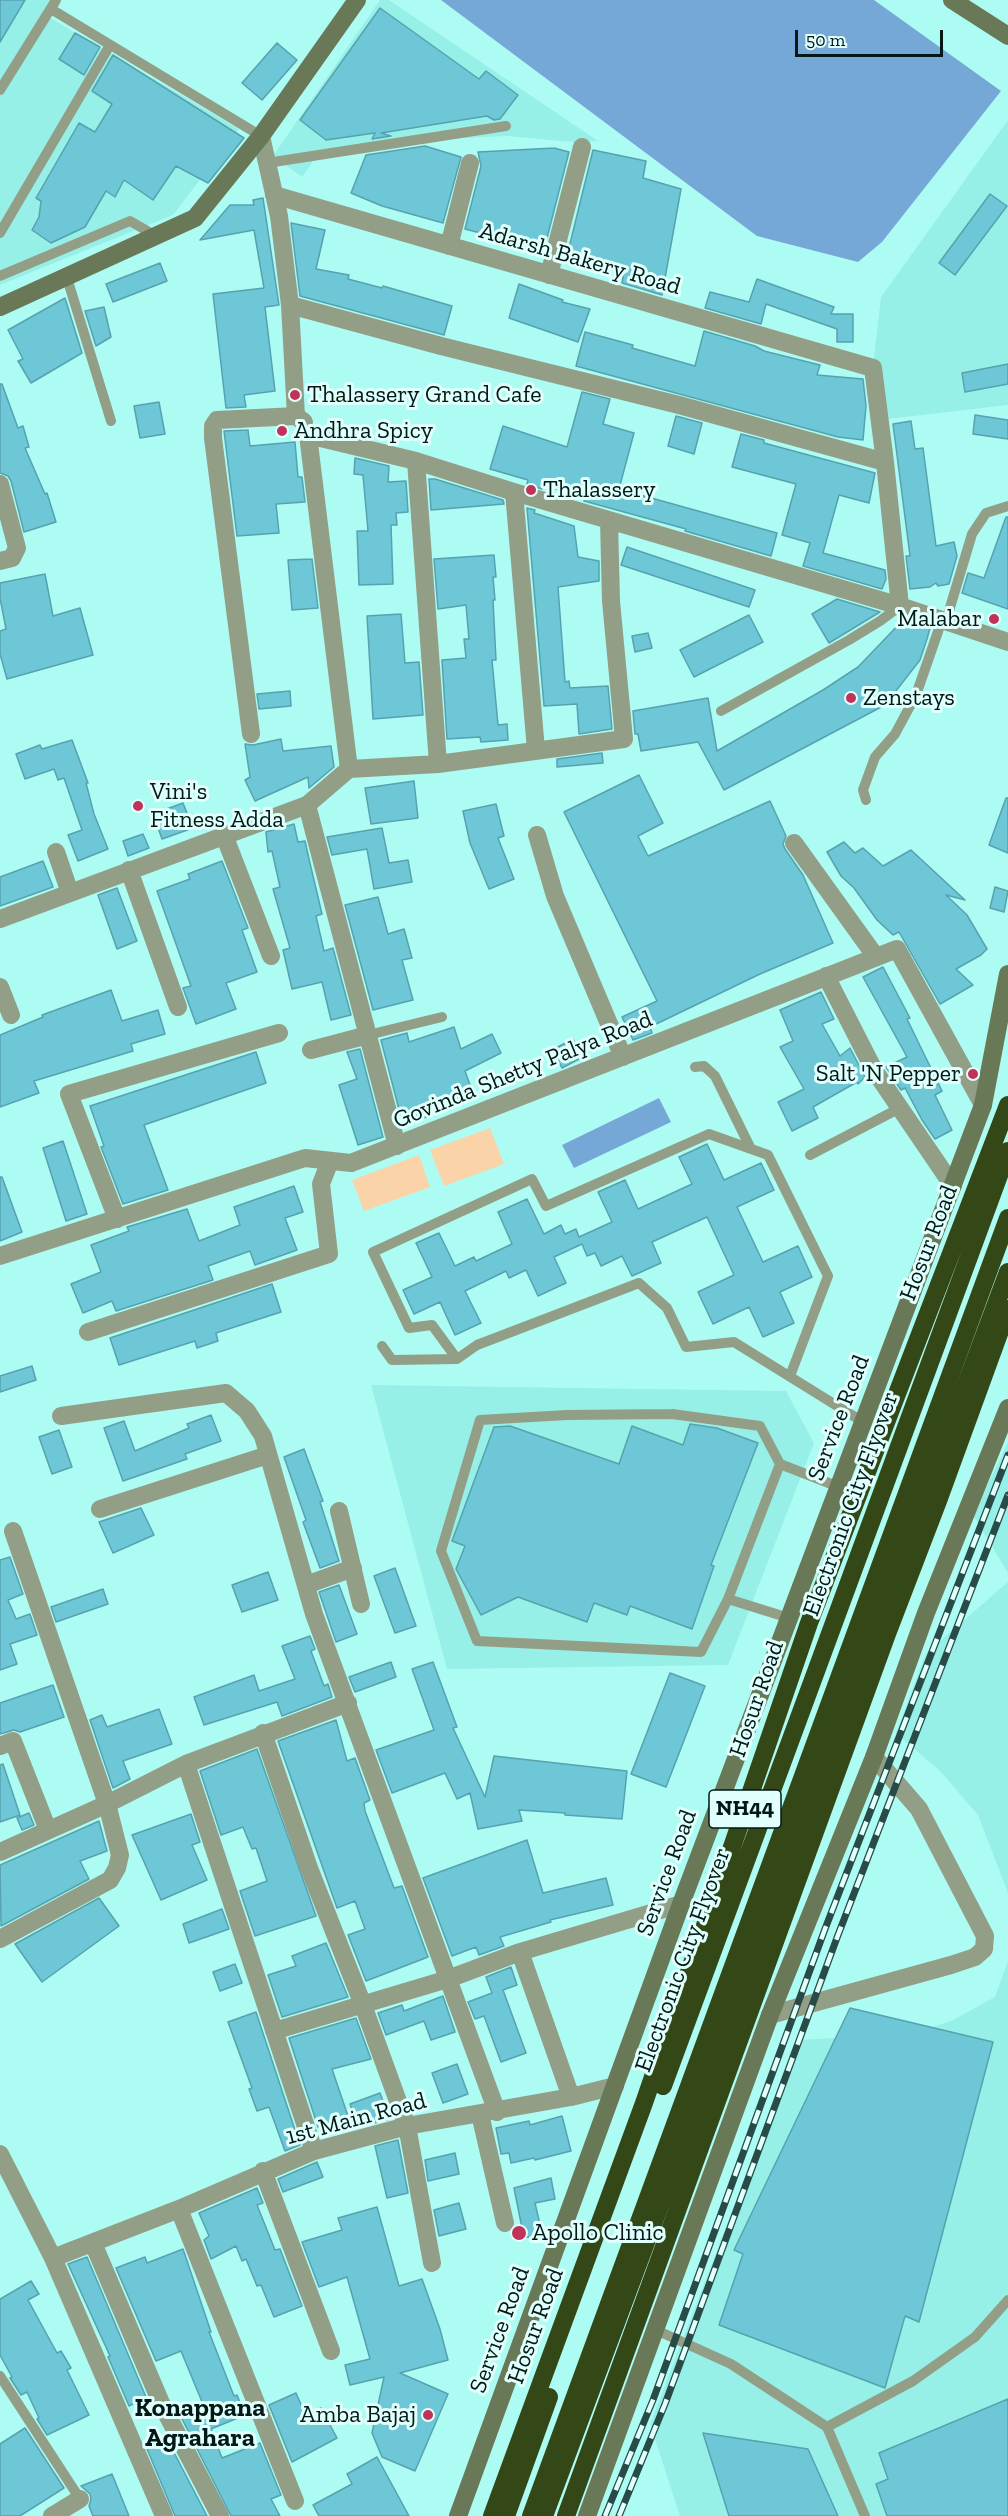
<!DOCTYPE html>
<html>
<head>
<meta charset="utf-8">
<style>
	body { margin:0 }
	#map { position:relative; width:1008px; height:2516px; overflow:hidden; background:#adfcf4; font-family:"Zilla Slab",serif }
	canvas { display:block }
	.scale { position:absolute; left:795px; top:30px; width:148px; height:27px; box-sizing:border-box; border:3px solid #011816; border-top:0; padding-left:8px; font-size:18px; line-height:21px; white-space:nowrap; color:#011816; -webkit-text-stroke:4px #e1fffc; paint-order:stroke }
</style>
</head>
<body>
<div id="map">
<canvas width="1008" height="2516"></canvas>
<div class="scale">50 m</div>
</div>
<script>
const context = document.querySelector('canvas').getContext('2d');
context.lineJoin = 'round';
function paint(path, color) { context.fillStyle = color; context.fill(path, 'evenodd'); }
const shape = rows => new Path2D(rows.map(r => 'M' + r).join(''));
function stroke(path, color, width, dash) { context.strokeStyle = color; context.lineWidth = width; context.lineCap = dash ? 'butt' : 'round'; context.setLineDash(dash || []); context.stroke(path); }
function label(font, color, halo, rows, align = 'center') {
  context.font = font + ' "Zilla Slab",serif'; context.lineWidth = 6; context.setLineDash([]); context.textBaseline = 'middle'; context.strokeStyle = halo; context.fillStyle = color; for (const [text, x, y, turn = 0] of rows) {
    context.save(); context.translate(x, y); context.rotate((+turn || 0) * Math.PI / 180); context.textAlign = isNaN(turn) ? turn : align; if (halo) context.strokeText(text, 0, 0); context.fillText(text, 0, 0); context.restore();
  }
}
const built = shape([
	[0,0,56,0,47,16,239,129,173,215,0,285],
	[380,0,389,0,598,141,572,142,507,136,383,142,319,153,302,177,273,156],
	[1008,120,1008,405,879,420,872,375,881,297],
	[371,1385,786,1391,814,1443,728,1665,447,1669],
	[1008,1442,1008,1573,973,1515],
	[1008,1582,1008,1893,978,1815,941,1772,896,1733,926,1653],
	[1008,1961,1008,2516,680,2516,650,2424,798,2040,889,2035,926,2029,951,2021,995,1997]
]);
const green = shape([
	[490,1128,504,1164,444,1186,430,1150],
	[419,1155,430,1187,364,1211,352,1180]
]);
const water = shape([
	[441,0,874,0,1001,91,882,242,858,262,757,236],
	[659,1098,671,1122,574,1168,562,1145]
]);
const building = shape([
	[0,0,25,0,0,42,0,0],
	[380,8,479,79,486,71,518,95,500,119,494,120,487,116,381,133,391,136,372,139,375,133,326,140,300,120,380,8],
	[75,33,100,47,84,75,59,59,75,33],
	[277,43,297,60,262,100,242,83,277,43],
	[113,55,244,138,208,183,176,166,153,200,124,180,115,197,106,191,85,227,51,243,32,230,39,217,41,201,36,198,79,123,95,132,112,104,92,91,113,55],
	[425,146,461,157,443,223,382,206,351,193,366,155,425,146],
	[554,148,569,152,544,250,465,229,481,166,478,152,554,148],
	[593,150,646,161,643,178,681,189,662,295,622,283,624,272,566,260,593,150],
	[990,194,1007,206,955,275,939,263,990,194],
	[263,198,279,305,265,307,275,391,244,395,246,407,226,408,213,294,264,288,254,230,200,240,230,205,254,205,253,200,263,198],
	[291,223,325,230,316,269,349,275,348,279,382,288,383,286,452,306,444,335,300,296,291,223],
	[160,263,167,281,113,302,106,284,160,263],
	[757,279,834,307,831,314,853,314,853,342,837,342,837,329,766,304,761,324,705,308,710,292,749,302,757,279],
	[519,284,563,300,562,302,590,309,578,342,509,318,519,284],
	[65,298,82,353,31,383,18,361,23,359,8,330,65,298],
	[104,307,111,337,96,346,85,311,104,307],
	[704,331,755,346,764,351,820,365,817,375,863,379,866,406,863,440,838,437,576,366,585,332,633,345,632,348,695,366,704,331],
	[1008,364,1008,384,965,392,962,373,1008,364],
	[0,384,2,384,18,428,23,426,29,447,25,448,45,494,47,493,56,522,24,532,11,481,8,476,0,473,0,384],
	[582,392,610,399,603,424,634,433,619,489,777,533,771,556,685,531,686,529,584,501,585,497,543,485,542,489,527,484,528,480,490,469,503,426,567,447,582,392],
	[159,402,165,434,140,438,134,406,159,402],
	[975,415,1008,420,1008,439,973,434,975,415],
	[676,416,702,423,694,454,668,446,676,416],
	[911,421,915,449,923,448,936,546,954,542,957,556,949,584,938,586,936,583,930,587,910,589,906,556,910,556,893,424,911,421],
	[248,430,250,446,295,442,298,477,302,477,305,502,276,504,279,533,237,536,224,431,248,430],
	[741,434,764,440,764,443,875,473,869,503,839,495,823,553,885,570,886,579,882,589,803,566,810,543,782,535,796,484,732,467,741,434],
	[355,458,389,466,388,482,406,481,408,512,396,513,397,525,391,525,393,584,359,585,357,531,368,531,363,475,354,474,355,458],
	[429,479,435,479,503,500,504,504,431,510,429,479],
	[527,508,535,510,534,513,574,526,578,557,599,561,599,581,558,587,565,682,569,681,570,688,608,686,612,729,579,734,577,704,544,706,527,508],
	[1006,517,1008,517,1008,609,962,593,968,573,984,578,1006,517],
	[627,547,755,590,749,607,621,565,627,547],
	[494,555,496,577,493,577,495,600,493,600,496,660,492,660,498,725,507,724,508,740,481,742,480,737,447,739,442,660,466,658,464,639,469,639,466,605,438,609,434,559,494,555],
	[312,559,318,608,292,610,288,560,312,559],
	[45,574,53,616,80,608,93,655,7,679,0,654,0,631,6,629,0,598,0,583,45,574],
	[837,599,880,612,829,643,812,614,837,599],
	[401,614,405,663,419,662,423,715,373,719,367,616,401,614],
	[749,615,763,642,694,677,680,650,749,615],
	[904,619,930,628,927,639,920,660,885,705,724,790,698,742,641,751,638,734,635,734,633,711,708,698,717,751,823,690,858,667,904,619],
	[648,633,652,648,635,652,632,636,648,633],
	[290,691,291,706,259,709,257,694,290,691],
	[281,739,283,751,331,746,334,767,309,788,308,777,255,801,245,780,250,777,245,744,253,745,281,739],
	[72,740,88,783,86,783,94,814,108,849,78,861,68,835,82,830,64,778,58,780,54,769,25,779,16,754,40,745,42,749,72,740],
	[602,753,603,763,557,767,557,759,602,753],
	[639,775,663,823,638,836,648,856,770,801,786,836,783,844,785,849,803,875,833,943,760,974,650,1027,652,1033,633,1040,622,1017,657,1001,564,812,639,775],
	[414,781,418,818,371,824,365,788,414,781],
	[1006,798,1008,798,1008,853,989,845,1006,798],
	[183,803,193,828,162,839,153,814,183,803],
	[496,804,504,836,498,838,514,879,489,889,470,843,463,811,496,804],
	[294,824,298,842,305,841,309,859,322,914,316,916,324,951,333,948,351,1015,331,1020,322,982,292,989,283,950,290,948,273,889,280,887,272,851,268,852,266,832,294,824],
	[382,828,389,863,408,860,412,882,374,889,367,849,332,855,327,837,382,828],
	[143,834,149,848,128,856,123,841,143,834],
	[844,842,855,853,863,848,883,866,911,850,965,900,946,895,967,915,987,949,981,955,956,969,973,985,940,1004,899,932,893,935,877,920,854,888,841,876,827,852,844,842],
	[43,861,53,887,0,906,0,877,43,861],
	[222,861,248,928,242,930,257,972,226,983,236,1009,196,1024,183,988,191,986,157,891,190,879,188,874,222,861],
	[995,887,1008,891,1004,912,990,908,995,887],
	[117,888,137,941,117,949,98,895,117,888],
	[378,897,388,934,404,929,412,958,402,960,413,1000,373,1010,345,905,378,897],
	[883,967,910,1018,907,1019,942,1091,935,1095,952,1130,935,1139,922,1120,905,1088,901,1090,886,1067,907,1057,863,977,883,967],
	[111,990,122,1021,158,1010,165,1034,131,1044,133,1051,34,1081,39,1093,0,1107,0,1035,43,1017,42,1015,111,990],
	[821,992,834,1019,822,1024,840,1056,850,1048,865,1077,858,1084,857,1082,813,1107,818,1118,792,1131,778,1102,804,1089,780,1047,793,1041,780,1010,821,992],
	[454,1027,461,1049,492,1034,501,1053,465,1071,474,1096,430,1111,432,1115,403,1125,381,1040,407,1033,409,1042,454,1027],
	[573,1039,583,1057,562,1068,552,1050,573,1039],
	[360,1049,383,1137,358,1145,339,1085,357,1079,347,1052,360,1049],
	[256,1052,266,1083,144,1125,168,1190,123,1204,101,1147,104,1146,90,1106,256,1052],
	[63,1141,87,1214,66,1221,43,1148,63,1141],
	[707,1144,724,1180,761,1163,774,1190,737,1207,763,1262,798,1246,812,1277,780,1292,794,1323,763,1337,749,1307,713,1324,698,1292,734,1275,707,1217,652,1242,661,1263,632,1276,622,1256,601,1266,595,1253,587,1256,582,1244,554,1257,566,1283,538,1296,526,1270,509,1278,506,1271,465,1291,481,1323,455,1335,440,1302,414,1314,403,1290,432,1277,416,1243,439,1233,455,1266,474,1257,476,1261,512,1244,498,1212,527,1199,544,1234,561,1225,565,1234,576,1229,579,1237,612,1222,598,1192,625,1180,638,1209,692,1184,679,1157,707,1144],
	[0,1177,2,1177,22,1232,0,1241,0,1177],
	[294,1186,303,1212,285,1218,297,1250,255,1265,250,1251,208,1266,213,1280,116,1311,112,1301,83,1313,71,1284,101,1272,91,1245,129,1231,127,1227,187,1209,199,1241,240,1225,234,1207,294,1186],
	[272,1284,281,1312,216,1333,218,1341,197,1348,195,1341,119,1365,110,1338,272,1284],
	[32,1366,36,1380,0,1392,0,1376,32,1366],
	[211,1415,221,1441,185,1454,187,1459,123,1481,104,1428,124,1421,135,1451,189,1428,187,1424,211,1415],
	[690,1424,717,1428,758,1443,711,1565,714,1566,692,1629,630,1606,627,1615,594,1603,587,1622,518,1597,481,1615,456,1569,465,1546,452,1541,494,1427,510,1426,619,1464,632,1426,683,1445,690,1424],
	[59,1430,72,1467,52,1474,39,1437,59,1430],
	[304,1449,323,1501,320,1502,339,1561,320,1568,303,1522,306,1520,284,1457,304,1449],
	[141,1508,154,1535,113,1553,99,1522,141,1508],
	[10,1557,23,1594,8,1600,16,1619,30,1614,37,1635,10,1644,17,1664,0,1670,0,1560,10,1557],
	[395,1568,416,1626,395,1633,374,1576,395,1568],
	[268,1572,278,1600,242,1612,232,1585,268,1572],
	[339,1585,357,1634,336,1642,319,1592,339,1585],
	[103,1589,108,1604,56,1622,51,1607,103,1589],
	[310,1636,315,1649,311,1651,324,1686,328,1684,332,1697,282,1716,277,1702,204,1725,194,1697,254,1675,259,1691,295,1679,282,1646,310,1636],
	[391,1662,396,1677,355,1692,349,1677,391,1662],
	[433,1662,457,1727,453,1728,485,1797,494,1756,627,1771,622,1819,565,1815,565,1813,519,1810,522,1821,478,1829,470,1793,457,1799,445,1773,392,1793,376,1750,434,1730,412,1669,433,1662],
	[670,1673,705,1686,666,1787,631,1774,670,1673],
	[53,1685,64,1717,20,1732,14,1730,0,1734,0,1703,53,1685],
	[159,1709,172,1744,123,1761,130,1779,113,1788,90,1720,102,1715,107,1727,159,1709],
	[336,1720,347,1761,355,1758,370,1800,364,1803,365,1811,394,1888,402,1886,428,1957,366,1981,348,1935,365,1929,355,1901,337,1908,278,1741,336,1720],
	[257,1749,316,1916,255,1936,240,1891,267,1881,256,1848,252,1849,243,1827,221,1835,200,1771,257,1749],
	[3,1764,20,1815,0,1822,0,1765,3,1764],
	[29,1813,34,1825,22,1830,17,1818,29,1813],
	[191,1814,200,1842,192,1845,207,1880,161,1900,132,1835,191,1814],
	[99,1821,107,1851,80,1861,89,1879,1,1926,0,1865,99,1821],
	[527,1840,543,1893,606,1878,613,1905,550,1920,551,1922,500,1937,504,1946,479,1955,476,1947,452,1956,423,1878,527,1840],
	[99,1898,119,1926,42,1982,15,1944,99,1898],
	[222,1909,229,1929,189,1943,183,1924,222,1909],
	[326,1943,348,1997,282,2017,268,1975,296,1966,292,1956,326,1943],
	[235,1964,242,1983,220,1991,213,1972,235,1964],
	[511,1967,517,1985,503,1990,526,2053,501,2062,484,2016,475,2019,468,2002,492,1993,486,1977,511,1967],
	[443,1996,455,2032,431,2040,424,2021,386,2035,378,2013,402,2005,404,2011,443,1996],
	[850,2008,993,2042,919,2322,905,2316,885,2388,719,2325,743,2254,734,2250,850,2008],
	[256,2012,300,2145,285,2151,269,2107,257,2111,249,2089,252,2088,228,2022,256,2012],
	[356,2018,371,2059,332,2069,348,2116,318,2127,289,2038,356,2018],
	[457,2064,468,2094,443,2103,432,2073,457,2064],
	[380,2093,390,2119,370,2124,369,2120,357,2125,350,2104,380,2093],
	[562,2116,571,2151,535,2160,534,2158,511,2163,509,2153,501,2154,496,2128,529,2121,530,2125,562,2116],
	[398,2140,408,2193,387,2198,375,2146,398,2140],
	[455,2153,459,2174,428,2181,425,2160,455,2153],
	[317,2162,323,2177,283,2192,278,2179,317,2162],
	[551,2178,555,2199,535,2203,542,2233,524,2238,514,2188,551,2178],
	[257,2188,263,2203,257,2205,275,2250,280,2249,302,2306,274,2317,261,2285,257,2286,246,2259,242,2261,236,2246,211,2259,204,2240,209,2236,199,2213,257,2188],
	[459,2203,466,2229,439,2236,434,2210,459,2203],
	[377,2207,399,2286,422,2279,440,2329,448,2360,400,2373,448,2394,415,2471,382,2457,372,2433,384,2377,350,2385,345,2365,370,2359,347,2277,319,2287,302,2242,342,2230,338,2218,377,2207],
	[183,2249,211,2332,209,2332,234,2396,237,2395,245,2415,211,2429,222,2458,260,2443,281,2495,271,2499,280,2516,231,2516,182,2419,205,2409,181,2351,156,2361,116,2268,145,2257,147,2263,183,2249],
	[87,2257,146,2397,129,2406,108,2357,110,2356,68,2264,87,2257],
	[31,2281,39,2294,28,2300,57,2353,61,2351,71,2368,67,2370,89,2415,47,2435,37,2419,39,2418,27,2392,21,2395,10,2378,12,2377,0,2355,0,2299,31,2281],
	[296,2393,306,2416,321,2408,337,2438,292,2462,269,2405,296,2393],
	[1008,2399,1008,2516,887,2516,876,2484,888,2479,879,2453,1008,2399],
	[25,2428,64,2488,20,2516,0,2516,0,2444,25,2428],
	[703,2433,808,2449,838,2516,729,2516,703,2433],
	[168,2441,207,2516,175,2516,147,2449,168,2441],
	[377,2457,409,2516,319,2516,313,2505,352,2484,347,2474,377,2457],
	[112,2474,129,2516,93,2516,89,2506,91,2499,90,2494,81,2486,112,2474]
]);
const lane = shape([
	[51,9,261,136],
	[0,90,56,0],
	[267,163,506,126],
	[0,233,110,45],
	[0,276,130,221,156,236],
	[67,278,111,421],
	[946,621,972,534,986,513,1008,506],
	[721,711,849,640,880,621,900,606],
	[866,800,863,790,875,757,895,734,916,695,942,620],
	[368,1035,442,1017],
	[695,1067,704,1066,715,1076,751,1149],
	[810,1155,900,1108],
	[382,1346,392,1360,457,1359,477,1345,639,1283,667,1308,686,1347,734,1342,863,1422],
	[457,1359,432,1325,409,1328,373,1252,532,1179,546,1206,709,1134,768,1155,828,1276,790,1376],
	[672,1414,760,1426,780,1464,728,1599,701,1652,477,1641,441,1551,480,1420,567,1415,672,1414],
	[780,1464,839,1487],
	[728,1599,789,1618],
	[656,2330,731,2364,827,2427,865,2516],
	[0,2376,80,2499],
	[827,2427,913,2381,975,2337,1008,2300]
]);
const street = shape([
	[261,136,279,216,290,305,296,416,304,422],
	[274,195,873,368,885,462,900,606],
	[449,246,470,163],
	[549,275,582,147],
	[290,305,441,346,679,405,885,462],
	[416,461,438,764],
	[0,484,17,548,12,558,0,561],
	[514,492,536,750],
	[251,734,213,438,213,426,217,420,296,416],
	[349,769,308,435,416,461,514,492,900,606,1008,642],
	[307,805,397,1146],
	[224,835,271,956],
	[537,835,555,896,623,1057],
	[794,843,876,957],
	[56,852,70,893],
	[129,870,178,1007],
	[0,919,307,805,349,769,438,764,624,739,611,601,609,520],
	[826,976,874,1070,953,1186],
	[0,987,11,1015],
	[311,1050,368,1035],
	[117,1219,69,1094,279,1033],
	[0,1256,305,1158,351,1163,897,949,983,1105],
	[88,1332,329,1254,321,1184,330,1161],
	[61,1416,226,1393,247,1411,263,1436,314,1614,497,2112],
	[100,1509,268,1455],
	[339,1511,361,1604],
	[306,1585,353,1568],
	[263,1733,309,1868,363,2005,407,2126,432,2263],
	[0,1746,13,1741,48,1830],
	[186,1764,314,2151],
	[0,1852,107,1804,186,1764,348,1703],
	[0,1939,110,1880,117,1868,120,1855,107,1804,13,1531],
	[520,1952,571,2097],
	[770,2015,951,1965,975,1957,984,1949,985,1936,919,1809,874,1757],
	[274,2031,448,1979,520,1952,681,1904],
	[480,2114,505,2223],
	[0,2154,53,2258,164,2516],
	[263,2171,331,2351],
	[179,2209,295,2501],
	[93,2243,161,2403,220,2516],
	[53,2258,179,2209,314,2151,407,2126,571,2097,615,2086],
	[52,2516,80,2499]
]);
const secondary = shape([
	[952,0,1008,36],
	[0,307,195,218,261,136,357,0],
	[458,2516,681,1904,983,1105,1008,974],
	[587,2516,770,2015,874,1757,926,1613,1008,1408]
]);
const highway = shape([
	[663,2086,1008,1151],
	[492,2516,644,2103,809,1623,1008,1105],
	[506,2516,549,2397],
	[531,2516,1008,1218],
	[544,2516,1008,1272],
	[566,2516,887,1634,938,1501,1008,1309]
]);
const rail = shape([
	[605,2516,653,2400,825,1929,1008,1455],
	[619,2516,665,2404,838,1935,1008,1495]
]);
const markers = [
	[295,395,6,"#c1325b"],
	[282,431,6,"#c1325b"],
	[531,490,6,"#c1325b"],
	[994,619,6,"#c1325b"],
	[851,698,6,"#c1325b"],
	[138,806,6,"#c1325b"],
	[973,1074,6,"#c1325b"],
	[519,2233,8,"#c1325b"],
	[428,2415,6,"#c1325b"]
];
const shields = [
	[745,1809,72]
];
const shieldNames = [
	["NH44",745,1809]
];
const streetNames = [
	["Adarsh Bakery Road",580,259,16],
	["Govinda Shetty Palya Road",523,1070,-22],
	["Hosur Road",929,1243,-69],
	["Service Road",839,1418,-69],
	["Electronic City Flyover",851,1504,-70],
	["Hosur Road",757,1699,-71],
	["Service Road",667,1873,-70],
	["Electronic City Flyover",683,1960,-70],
	["1st Main Road",356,2119,-15],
	["Hosur Road",536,2326,-70],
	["Service Road",500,2330,-70]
];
const poiNames = [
	["Thalassery Grand Cafe",307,395],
	["Andhra Spicy",294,431],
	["Thalassery",543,490],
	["Malabar",982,619,"right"],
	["Zenstays",863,698],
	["Vini's",150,792],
	["Fitness Adda",150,820],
	["Salt 'N Pepper",961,1074,"right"],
	["Apollo Clinic",532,2233],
	["Amba Bajaj",416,2415,"right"]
];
const neighbourhoodNames = [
	["Konappana",200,2409],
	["Agrahara",200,2439]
];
paint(built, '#97f0e8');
paint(green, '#fbd3a8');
paint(water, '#75a7d7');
paint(building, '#6dc7d6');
stroke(building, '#56a2ae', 1.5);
stroke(lane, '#939e87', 10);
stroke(street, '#939e87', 18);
stroke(secondary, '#697958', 18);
stroke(highway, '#344817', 18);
stroke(rail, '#284b48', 7);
stroke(rail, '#e1fffc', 4.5, [14]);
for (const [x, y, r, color] of markers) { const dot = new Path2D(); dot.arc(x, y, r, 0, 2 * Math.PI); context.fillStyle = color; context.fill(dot); stroke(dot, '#e1fffc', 2); }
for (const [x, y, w] of shields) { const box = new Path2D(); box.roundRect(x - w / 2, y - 19, w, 38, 4.5); context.fillStyle = '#e1fffc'; context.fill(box); stroke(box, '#011816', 1.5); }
label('bold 22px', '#011816', null, shieldNames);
label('24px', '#011816', '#e1fffc', streetNames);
label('24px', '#011816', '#e1fffc', poiNames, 'left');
label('bold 26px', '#011816', '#e1fffc', neighbourhoodNames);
</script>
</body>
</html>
